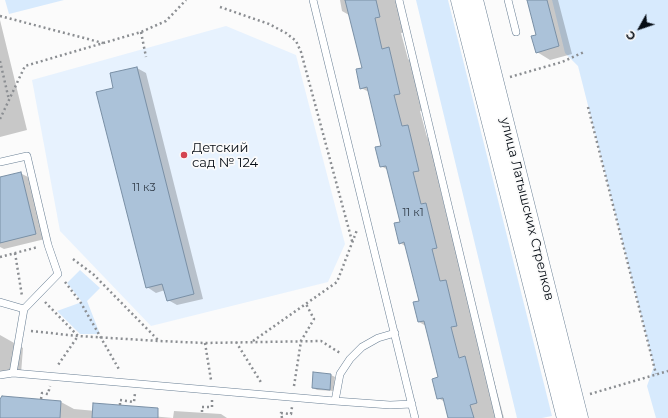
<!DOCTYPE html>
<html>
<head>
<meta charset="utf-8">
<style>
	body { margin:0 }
	#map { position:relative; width:668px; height:418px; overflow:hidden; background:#fbfbfb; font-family:Montserrat,sans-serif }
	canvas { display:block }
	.north { position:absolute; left:620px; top:8px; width:40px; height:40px; -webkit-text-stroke:3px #fbfbfb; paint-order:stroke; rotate:230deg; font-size:11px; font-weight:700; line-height:16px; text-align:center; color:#060d15 }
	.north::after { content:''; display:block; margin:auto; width:14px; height:18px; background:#060d15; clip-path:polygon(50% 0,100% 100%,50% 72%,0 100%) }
</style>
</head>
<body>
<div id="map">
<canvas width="668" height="418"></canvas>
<div class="north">С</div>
</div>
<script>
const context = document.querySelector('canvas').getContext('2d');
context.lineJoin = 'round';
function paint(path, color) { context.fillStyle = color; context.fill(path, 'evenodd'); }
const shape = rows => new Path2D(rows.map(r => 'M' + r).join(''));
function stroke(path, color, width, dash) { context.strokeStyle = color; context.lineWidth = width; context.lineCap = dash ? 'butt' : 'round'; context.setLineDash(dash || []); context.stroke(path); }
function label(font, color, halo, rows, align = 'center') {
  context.font = font + ' Montserrat,sans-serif'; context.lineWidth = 3.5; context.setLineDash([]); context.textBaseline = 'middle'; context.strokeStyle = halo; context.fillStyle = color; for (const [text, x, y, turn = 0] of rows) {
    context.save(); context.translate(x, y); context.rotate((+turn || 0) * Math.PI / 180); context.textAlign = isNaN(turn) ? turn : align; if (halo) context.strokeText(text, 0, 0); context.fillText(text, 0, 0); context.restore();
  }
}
const built = shape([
	[226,26,296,55,345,244,328,282,151,326,60,231,32,80]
]);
const green = shape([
	[5,0,64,0,9,14],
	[416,0,448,0,552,416,542,418,517,418],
	[552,0,668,0,668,418,656,418,647,386,654,366,578,66,565,53],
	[80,270,100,288,87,301,100,334,80,334,57,311,82,302,67,283]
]);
const shadow = shape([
	[340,0,399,0,407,32,401,33,408,59,416,64,427,109,420,111,427,137,435,142,446,186,440,188,447,216,453,220,484,368,492,373,504,418,449,418,445,402,438,398,439,378,426,326,419,322,420,301,407,247,400,243,401,223,388,170,381,166,382,147,369,92,361,88,363,69,349,15,342,11],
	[528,0,558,0,572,54,550,60,537,52,538,35],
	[0,20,27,130,0,137],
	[137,68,146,73,203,299,177,305,168,300,165,290,156,293,147,287,115,88],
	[20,173,30,178,45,239,4,249,0,247,0,178],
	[0,335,23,348,21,374,0,372],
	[331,375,335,377,334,391,317,390,313,388],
	[0,400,61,402,74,409,173,418,174,411,221,414,227,418,0,418]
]);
const building = shape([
	[345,0,376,0,380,17,375,18,382,49,389,47,400,94,394,95,402,126,408,125,419,171,413,172,421,204,426,203,437,248,432,249,440,281,446,280,457,326,451,327,459,358,465,356,477,403,470,405,474,418,448,418,443,398,437,399,432,379,438,377,424,321,418,322,413,302,419,301,404,242,399,244,394,223,400,222,386,166,380,167,375,147,381,146,367,87,360,89,356,69,362,68,345,0],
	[527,0,547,0,559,46,536,53,531,36,536,35,527,0],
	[137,67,194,294,167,301,162,284,146,288,96,92,113,88,110,73,137,67],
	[21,172,36,234,0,243,0,177,21,172],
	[313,372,331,374,330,390,312,388,313,372],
	[2,396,61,401,60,418,0,418,0,399,2,396],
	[93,403,158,408,158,418,92,418,93,403]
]);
const path = shape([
	[220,7,269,24,286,33,296,41,301,52,352,241],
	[0,16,103,43],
	[141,32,146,57],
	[0,61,9,100],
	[510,77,562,62,584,52],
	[588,107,656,374],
	[0,119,25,66,141,32,166,21,186,0],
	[15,253,22,296],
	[0,257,38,247],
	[73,259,93,274,159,341],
	[65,282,81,303,120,371],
	[45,302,78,336,58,365],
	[31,331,78,336,159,341,205,343,321,341,340,353],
	[253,341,337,282,357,230],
	[236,342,262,384],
	[205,343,211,380],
	[294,386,301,341,314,319,306,304],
	[590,394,668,371],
	[41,399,42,393,48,394,50,386],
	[120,405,120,400,134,402,135,393],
	[202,412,202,407,212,407,212,400],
	[282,418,281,413,291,414,292,407]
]);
const service = shape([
	[313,0,415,418],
	[399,0,499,418],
	[508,0,516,32],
	[0,162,27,156,48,245,58,274,24,309],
	[0,302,24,309,13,373,0,375],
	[13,373,335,401,390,405,412,404],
	[335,401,340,374,350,359,362,347,378,338,395,333]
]);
const tertiary = shape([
	[460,0,566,418],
	[474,0,579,418]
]);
const markers = [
	[184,155,4,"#d44450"]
];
const numberNames = [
	["11 к3",144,188],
	["11 к1",413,213]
];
const poiNames = [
	["Детский",192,148],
	["сад № 124",192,163]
];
const streetNames = [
	["улица Латышских Стрелков",527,209,76]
];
paint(built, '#e7f2fe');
paint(green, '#d7eafd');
paint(shadow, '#0003');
paint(building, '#abc2d9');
stroke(building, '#7a90a6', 1);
stroke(service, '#697f94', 8);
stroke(tertiary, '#697f94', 19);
stroke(path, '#8b8e92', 2.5, [2, 3]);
stroke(service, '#fff', 7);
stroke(tertiary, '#fff', 18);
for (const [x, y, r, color] of markers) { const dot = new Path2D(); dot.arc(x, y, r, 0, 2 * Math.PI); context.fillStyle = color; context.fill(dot); stroke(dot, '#fbfbfb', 1.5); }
label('11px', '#2f3a46', null, numberNames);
label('13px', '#060d15', '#fbfbfb', poiNames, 'left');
label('13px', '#060d15', '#fbfbfb', streetNames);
</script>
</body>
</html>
